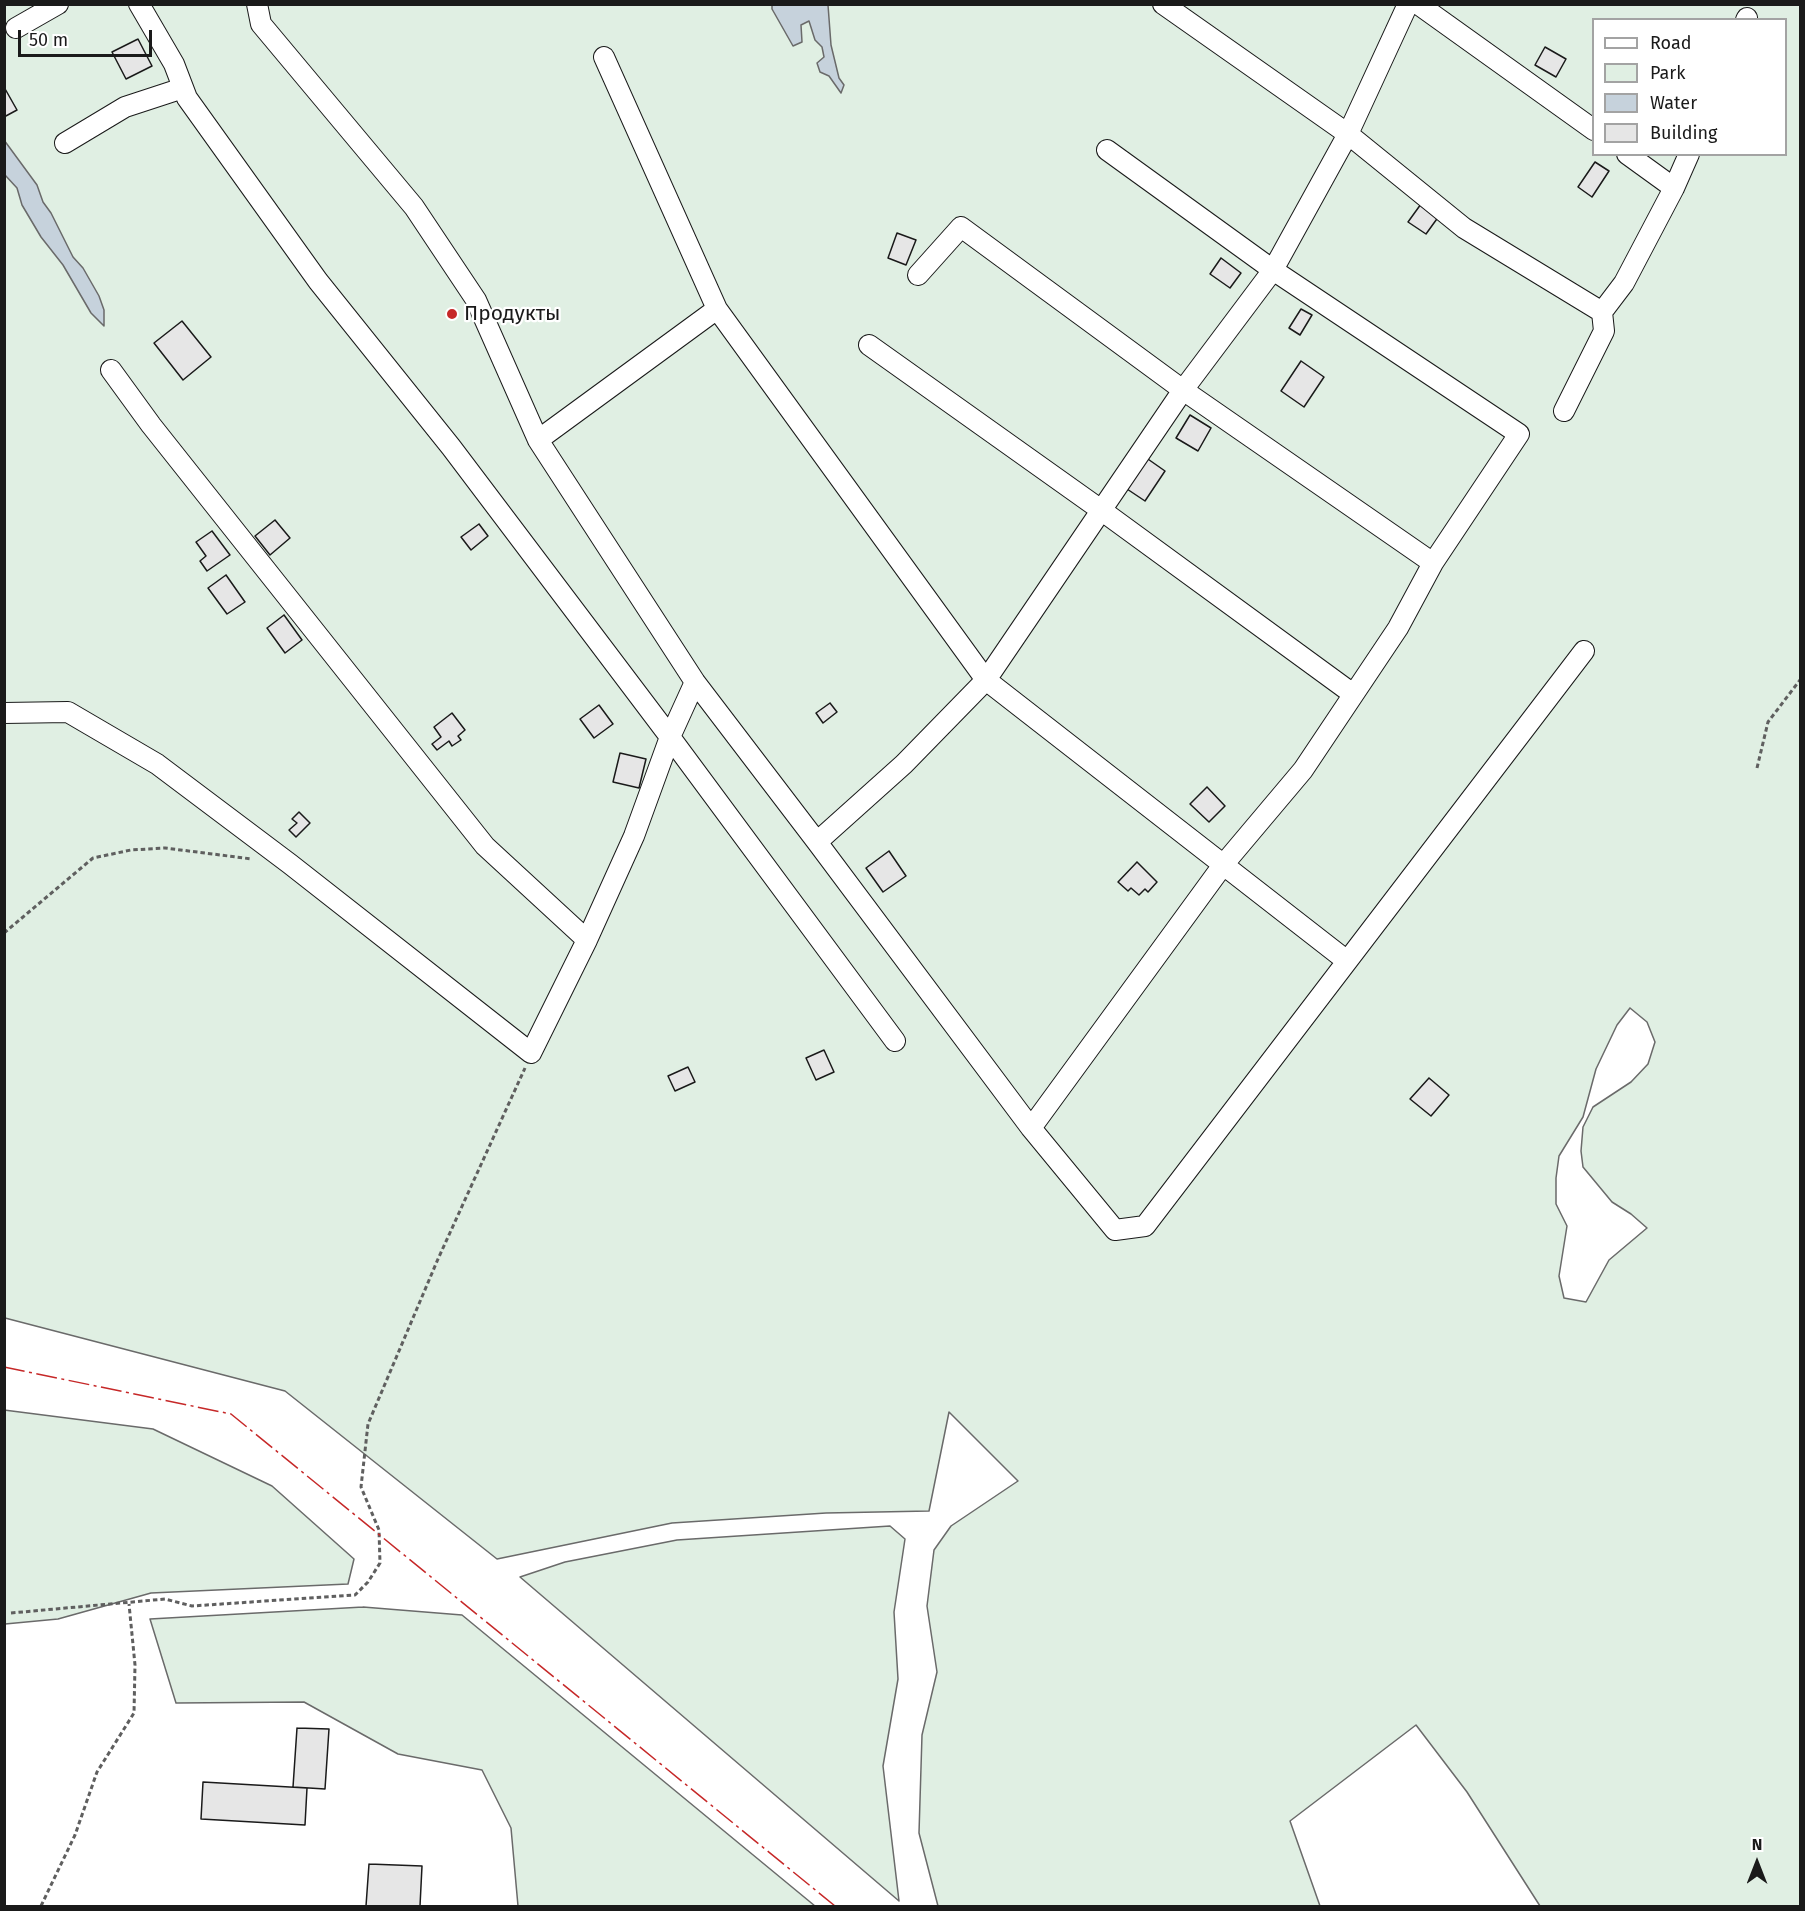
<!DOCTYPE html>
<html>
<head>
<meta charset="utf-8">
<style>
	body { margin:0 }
	#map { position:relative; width:1805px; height:1911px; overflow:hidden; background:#fff; font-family:"Fira Sans",sans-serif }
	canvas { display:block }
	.frame { position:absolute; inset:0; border:6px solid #1a1a1a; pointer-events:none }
	.legend { position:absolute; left:1592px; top:18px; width:195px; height:138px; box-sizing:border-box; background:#fff; border:2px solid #a3a3a3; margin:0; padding:8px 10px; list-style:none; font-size:18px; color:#1a1a1a }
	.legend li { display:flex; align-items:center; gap:12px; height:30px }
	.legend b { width:30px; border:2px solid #a3a3a3 }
	.north { position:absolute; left:1727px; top:1833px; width:60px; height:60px; -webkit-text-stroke:4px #fff; paint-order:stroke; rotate:0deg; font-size:16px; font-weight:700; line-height:24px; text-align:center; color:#1a1a1a }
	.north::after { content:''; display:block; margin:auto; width:21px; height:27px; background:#1a1a1a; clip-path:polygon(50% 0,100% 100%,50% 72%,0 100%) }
	.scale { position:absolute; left:18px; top:30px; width:134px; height:27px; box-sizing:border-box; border:3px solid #1a1a1a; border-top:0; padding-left:8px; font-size:18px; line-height:21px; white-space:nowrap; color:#1a1a1a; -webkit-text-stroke:4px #fff; paint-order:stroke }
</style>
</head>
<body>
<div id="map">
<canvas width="1805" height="1911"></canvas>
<div class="frame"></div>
<ul class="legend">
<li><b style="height:8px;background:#fff"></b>Road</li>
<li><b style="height:16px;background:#e0efe3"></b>Park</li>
<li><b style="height:16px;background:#c6d2dc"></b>Water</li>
<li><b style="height:16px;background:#e6e6e6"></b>Building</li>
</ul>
<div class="north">N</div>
<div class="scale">50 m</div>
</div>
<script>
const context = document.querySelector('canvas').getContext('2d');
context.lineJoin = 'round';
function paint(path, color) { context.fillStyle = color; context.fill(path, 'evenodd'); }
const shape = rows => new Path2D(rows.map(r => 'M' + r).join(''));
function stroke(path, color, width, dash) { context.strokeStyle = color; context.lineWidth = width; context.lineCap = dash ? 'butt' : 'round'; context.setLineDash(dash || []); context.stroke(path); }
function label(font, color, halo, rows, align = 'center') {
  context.font = font + ' "Fira Sans",sans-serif'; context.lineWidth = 4.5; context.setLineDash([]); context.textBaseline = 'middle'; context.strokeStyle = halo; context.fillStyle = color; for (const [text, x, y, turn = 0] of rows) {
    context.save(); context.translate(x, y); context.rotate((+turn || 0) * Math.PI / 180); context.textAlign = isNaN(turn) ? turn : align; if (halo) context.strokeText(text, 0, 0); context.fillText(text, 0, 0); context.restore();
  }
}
const green = shape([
	[4,5,1800,5,1800,1906,1540,1906,1467,1792,1416,1725,1290,1821,1320,1906,938,1906,919,1833,922,1735,937,1672,927,1606,934,1550,951,1526,1018,1481,949,1412,929,1511,826,1513,672,1523,497,1559,285,1391,5,1318,4,5],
	[1594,20,1786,20,1786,154,1594,154,1594,20],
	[1630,1008,1647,1022,1655,1042,1648,1064,1631,1082,1593,1107,1583,1127,1581,1151,1583,1167,1612,1202,1631,1214,1647,1228,1609,1260,1586,1302,1564,1298,1559,1276,1567,1226,1556,1204,1556,1178,1559,1156,1583,1117,1596,1069,1617,1025,1630,1008],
	[4,1410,153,1429,272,1486,354,1559,348,1584,151,1593,58,1619,5,1624,4,1410],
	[890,1526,905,1539,894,1612,898,1679,883,1766,899,1901,520,1577,565,1562,677,1540,890,1526],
	[363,1607,462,1615,815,1906,518,1906,511,1828,482,1770,398,1754,304,1702,176,1703,150,1619,363,1607]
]);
const water = shape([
	[772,5,828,5,831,45,839,78,844,85,841,93,829,76,820,72,817,63,824,57,822,47,815,40,809,21,801,25,802,42,793,46,772,9,772,5],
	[4,140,37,185,43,202,51,213,73,257,83,268,99,296,104,310,104,326,91,313,63,265,41,237,22,205,17,188,5,175,4,140]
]);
const building = shape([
	[138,39,152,66,126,79,112,52,138,39],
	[1545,47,1566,59,1556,77,1535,65,1545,47],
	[4,87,17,110,4,117,4,87],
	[1595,162,1609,171,1592,197,1578,187,1595,162],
	[1421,204,1439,216,1426,234,1408,222,1421,204],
	[897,233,916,240,906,265,888,258,897,233],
	[1221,258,1241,273,1230,288,1210,274,1221,258],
	[1301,309,1312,315,1300,335,1289,328,1301,309],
	[182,321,211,357,183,380,154,343,182,321],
	[1301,361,1324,377,1304,407,1281,391,1301,361],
	[1190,415,1211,428,1198,451,1176,438,1190,415],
	[1145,457,1165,471,1145,501,1124,487,1145,457],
	[275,520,290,538,270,555,255,536,275,520],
	[479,524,488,536,471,550,461,537,479,524],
	[212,531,230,555,207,571,200,561,206,556,196,542,212,531],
	[226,575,245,602,227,614,208,588,226,575],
	[284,615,302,640,285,653,267,628,284,615],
	[830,703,837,712,823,723,816,713,830,703],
	[599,705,613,724,594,738,580,719,599,705],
	[452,713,465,730,458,736,461,740,452,746,449,741,437,750,432,744,441,737,434,727,452,713],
	[620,753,646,759,639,788,613,782,620,753],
	[1207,787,1225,806,1209,822,1190,804,1207,787],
	[299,812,310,823,296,837,289,830,297,823,292,819,299,812],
	[889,851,906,876,883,892,866,868,889,851],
	[1137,862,1157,882,1148,892,1145,889,1139,895,1131,888,1128,891,1118,882,1137,862],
	[824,1050,834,1072,816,1080,806,1058,824,1050],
	[688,1067,695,1082,675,1091,668,1076,688,1067],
	[1429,1078,1449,1095,1431,1116,1410,1099,1429,1078],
	[297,1728,329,1729,325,1789,293,1787,297,1728],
	[203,1782,307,1788,305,1825,201,1819,203,1782],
	[369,1864,422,1866,420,1906,366,1906,369,1864]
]);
const path = shape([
	[1757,768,1768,722,1800,680],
	[4,933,93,858,131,850,165,848,252,859],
	[11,1613,165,1599,192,1606,355,1595,368,1582,380,1563,379,1530,361,1487,368,1424,438,1259,525,1068],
	[41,1906,75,1835,97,1772,134,1713,135,1665,129,1604]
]);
const minor = shape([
	[139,4,174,64,187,98,318,281,451,447,670,737,895,1041],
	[257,4,261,24,414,207,476,300,538,440,695,682,817,842,1031,1128,1115,1230,1145,1226,1584,651],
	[1163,4,1348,134,1464,228,1602,312],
	[1418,4,1594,130],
	[1746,20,1747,18],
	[16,28,58,4],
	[604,57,717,309,986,680,1347,961],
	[65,143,125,107,183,88],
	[1627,154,1674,188],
	[918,275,961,227,1183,390,1433,563],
	[869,345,1101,510,1353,694],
	[111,370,151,425,485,846,587,940],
	[1564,411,1604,331,1602,312,1624,283,1674,188,1689,154],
	[538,440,717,309],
	[4,713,68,712,157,764,290,864,531,1053,587,940,634,836,670,737,695,682],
	[817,842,904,764,986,680,1183,390,1273,270,1348,134,1408,4],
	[1031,1128,1223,865,1303,770,1398,628,1433,563,1519,434,1273,270,1107,150]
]);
const power = shape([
	[4,1367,231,1414,835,1906]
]);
const markers = [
	[452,314,6,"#c62828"]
];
const poiNames = [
	["Продукты",464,314]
];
paint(green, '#e0efe3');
stroke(green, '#6a6a6a', 1.5);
paint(water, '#c6d2dc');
stroke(water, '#6a6a6a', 1.5);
paint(building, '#e6e6e6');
stroke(building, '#1a1a1a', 1.5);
stroke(minor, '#1a1a1a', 22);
stroke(path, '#5f5f5f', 3, [4.5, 3]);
stroke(minor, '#fff', 20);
stroke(power, '#c62828', 1.5, [21, 4.5, 3, 4.5]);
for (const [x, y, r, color] of markers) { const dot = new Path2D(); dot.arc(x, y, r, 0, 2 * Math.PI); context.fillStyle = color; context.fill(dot); stroke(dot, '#fff', 2); }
label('21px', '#1a1a1a', '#fff', poiNames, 'left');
</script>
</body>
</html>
